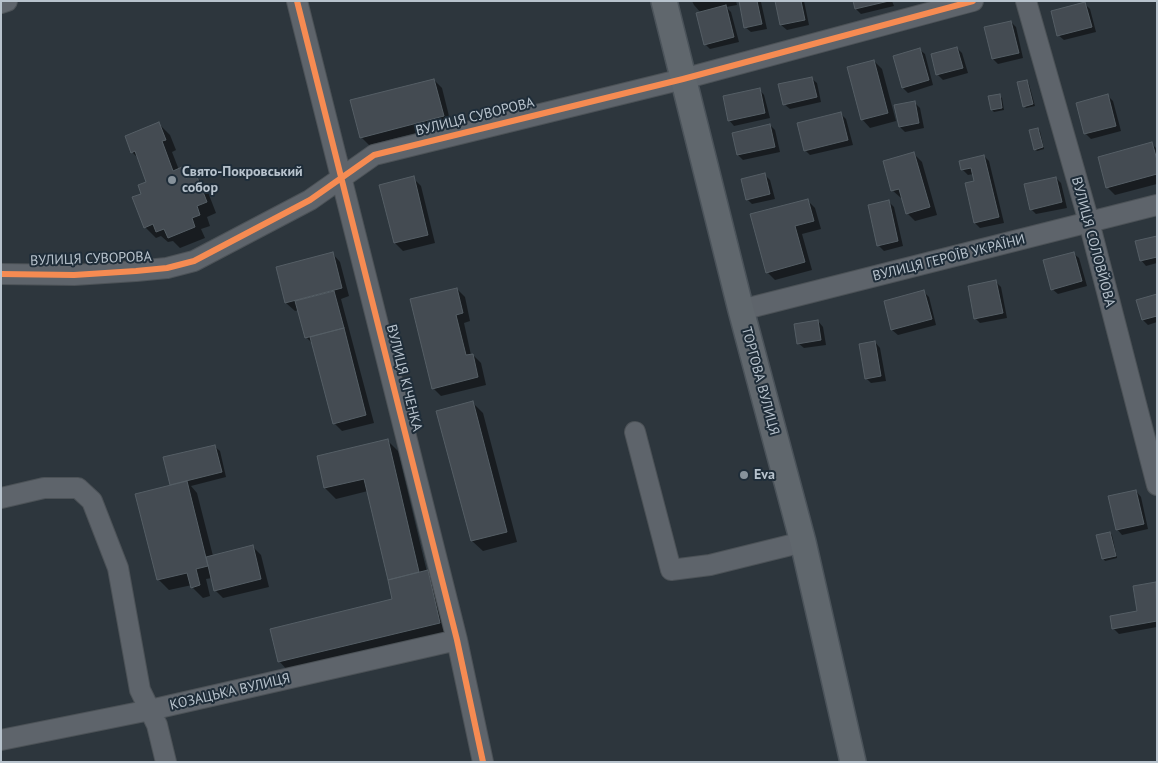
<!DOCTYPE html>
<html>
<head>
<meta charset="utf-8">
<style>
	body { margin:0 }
	#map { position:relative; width:1158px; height:763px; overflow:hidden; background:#2d363d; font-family:"PT Sans",sans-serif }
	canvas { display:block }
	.frame { position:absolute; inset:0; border:2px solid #b8c3cd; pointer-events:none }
</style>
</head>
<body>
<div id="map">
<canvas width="1158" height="763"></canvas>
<div class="frame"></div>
</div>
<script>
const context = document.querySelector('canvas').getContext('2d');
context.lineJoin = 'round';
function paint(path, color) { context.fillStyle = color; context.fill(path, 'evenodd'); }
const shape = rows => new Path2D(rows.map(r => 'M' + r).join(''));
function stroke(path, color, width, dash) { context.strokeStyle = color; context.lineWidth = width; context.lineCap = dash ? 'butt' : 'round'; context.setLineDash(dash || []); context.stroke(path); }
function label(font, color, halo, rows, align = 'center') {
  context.font = font + ' "PT Sans",sans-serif'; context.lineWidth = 4; context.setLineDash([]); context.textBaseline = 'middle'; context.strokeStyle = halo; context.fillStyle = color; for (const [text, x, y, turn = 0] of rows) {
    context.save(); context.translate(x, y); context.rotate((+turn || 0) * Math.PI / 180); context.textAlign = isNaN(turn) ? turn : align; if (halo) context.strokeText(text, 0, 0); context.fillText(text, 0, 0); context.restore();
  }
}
const shadow = shape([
	[692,1,736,1,737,5,726,7,731,12,739,42,710,49,705,44,701,13,694,5],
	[740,1,761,2,767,29,751,32,745,27],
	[776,1,804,1,809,25,787,30,781,25],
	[854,1,892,1,894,6,861,14,856,9],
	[1085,4,1090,9,1096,32,1064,40,1058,35],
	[1011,22,1016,27,1023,58,998,64,993,59],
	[957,48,962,53,968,73,943,80,938,75],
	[919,49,925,54,933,85,908,93,903,88],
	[874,61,882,69,896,121,870,128,862,119],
	[811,78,817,83,821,102,790,109,784,104],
	[434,80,442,88,451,124,369,145,361,137],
	[1027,81,1029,84,1035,106,1026,108,1024,106],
	[759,89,764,95,770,118,734,126,729,120],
	[999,96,1002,98,1004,110,994,112,992,110],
	[1108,96,1113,101,1121,131,1091,139,1085,133],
	[914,102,920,108,924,128,905,132,900,127],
	[841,114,846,119,853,145,810,155,805,150],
	[159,124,170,135,176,150,172,152,179,170,181,169,191,178,196,176,206,187,216,213,207,217,210,226,201,229,205,238,180,248,173,241,168,242,161,236,156,238,145,227,143,195,148,182,139,159,132,152],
	[770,125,775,130,780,152,743,160,738,155,733,134],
	[1037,129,1040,131,1044,149,1037,151,1035,149],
	[1151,143,1157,149,1157,184,1115,195,1107,187],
	[914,154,922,162,937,215,915,221,907,213,903,198,901,198,892,190],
	[984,156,989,161,1004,223,980,228,975,223,975,182,973,174,968,175,962,169],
	[765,175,770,180,775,199,752,204,747,199],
	[413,178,421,186,435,243,403,251,395,243],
	[1056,178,1061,183,1067,208,1036,214,1031,209],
	[807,200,815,208,821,229,802,234,812,270,775,280,767,272],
	[888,201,894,207,903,246,884,251,878,245],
	[1157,237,1157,263,1146,266,1141,260],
	[332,253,340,262,349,296,341,299,374,423,342,431,334,423,313,344,306,337,299,310,295,311,286,303,277,268],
	[1073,253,1079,258,1087,286,1058,294,1052,289],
	[996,282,1001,287,1007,318,980,323,975,318],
	[457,289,465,297,470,321,464,323,471,355,473,355,481,363,486,385,441,396,433,388],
	[924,292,929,297,936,325,898,335,892,330],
	[1157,295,1157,322,1148,325,1143,320],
	[818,321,823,327,826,345,804,348,798,343],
	[875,342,880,348,886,381,871,383,866,378],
	[472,402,483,413,517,542,483,551,472,541],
	[387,440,398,451,427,572,438,582,451,634,289,672,279,661,394,600,368,491,336,499,325,488,318,457],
	[214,446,220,451,226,477,191,486,197,493,213,556,253,547,261,555,269,587,223,598,215,590,212,578,206,579,210,596,203,598,192,587,192,585,169,590,158,579,171,486,165,458],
	[1136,491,1141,497,1148,529,1122,535,1117,529],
	[1110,533,1112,535,1117,558,1105,561,1103,558],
	[1155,584,1157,585,1157,627,1119,634,1113,628,1139,612]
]);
const building = shape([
	[739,1,757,1,762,24,744,28,739,1],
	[775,1,801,1,805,20,780,25,775,1],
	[853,1,889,1,855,9,853,1],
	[1085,2,1092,27,1057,36,1051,11,1085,2],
	[726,5,734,37,704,45,696,13,726,5],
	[1011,21,1019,53,992,59,984,27,1011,21],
	[957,47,963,68,936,75,931,54,957,47],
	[920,48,929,80,902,88,893,56,920,48],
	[874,60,888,113,861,120,847,67,874,60],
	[812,77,817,97,783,105,778,84,812,77],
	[434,79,444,116,360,138,350,100,434,79],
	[1027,80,1033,104,1023,107,1017,82,1027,80],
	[760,88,765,113,728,121,723,96,760,88],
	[1000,94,1002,108,991,110,988,96,1000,94],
	[1108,94,1116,126,1084,134,1076,103,1108,94],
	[915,101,919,123,899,127,894,105,915,101],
	[841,112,848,140,804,151,797,123,841,112],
	[159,122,166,140,162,141,173,171,182,167,186,178,196,174,207,202,197,206,200,215,192,218,195,227,168,238,164,229,156,232,153,224,144,228,132,197,141,194,138,185,146,182,135,151,131,153,125,136,159,122],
	[770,124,775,147,737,155,732,133,770,124],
	[1038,128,1043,147,1034,150,1029,130,1038,128],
	[1152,142,1157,160,1157,174,1106,188,1098,157,1152,142],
	[914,152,930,207,906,214,899,189,891,191,883,161,914,152],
	[984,155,999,217,974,223,965,183,974,181,971,168,961,170,959,161,984,155],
	[765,173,770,194,746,200,741,179,765,173],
	[414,176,428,235,394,243,379,185,414,176],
	[1056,177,1062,202,1030,210,1024,184,1056,177],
	[808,199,814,221,795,226,805,262,766,273,750,214,808,199],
	[889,200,898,241,877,246,868,205,889,200],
	[1157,236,1157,257,1140,261,1135,241,1157,236],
	[333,252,342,288,285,303,276,267,333,252],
	[1074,252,1082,281,1051,290,1043,260,1074,252],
	[996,280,1003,313,974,319,968,286,996,280],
	[457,288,463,313,456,315,466,355,473,354,478,377,432,389,410,299,457,288],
	[924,290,932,319,891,330,884,301,924,290],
	[334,291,344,328,305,338,295,301,334,291],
	[1157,294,1157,316,1142,320,1136,300,1157,294],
	[818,320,821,340,797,344,794,324,818,320],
	[344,328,366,415,333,424,310,337,344,328],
	[875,341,881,376,865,379,859,344,875,341],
	[473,401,507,532,471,541,436,411,473,401],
	[388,439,419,572,388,580,364,479,324,488,317,456,388,439],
	[215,445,222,472,170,485,163,457,215,445],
	[187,481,208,566,196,569,200,585,191,588,187,573,157,580,135,494,187,481],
	[1136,490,1144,524,1116,530,1108,496,1136,490],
	[1110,532,1116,556,1102,559,1096,535,1110,532],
	[253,545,261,579,214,591,206,557,253,545],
	[428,570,440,623,278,662,270,629,392,599,388,580,428,570],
	[1156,582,1157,621,1112,629,1110,616,1137,611,1133,586,1156,582]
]);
const minor = shape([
	[297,1,457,640,483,762],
	[1026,1,1089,222,1157,485],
	[1,3,7,1],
	[1,274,74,275,136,271,167,268,194,261,310,200,374,155,683,79,973,1],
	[741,310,1157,205],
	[635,432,671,570,710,565,803,542],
	[1,498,44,488,78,488,92,501,118,568,140,690,157,725,166,762],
	[1,740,150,710,457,640]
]);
const major = shape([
	[664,1,741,310,803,542,853,762]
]);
const cycleway = shape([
	[297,1,457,640,483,762],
	[1,274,74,275,136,271,167,268,194,261,310,200,374,155,683,79,973,1]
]);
const markers = [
	[172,180,5,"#87929b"],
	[744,475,5,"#87929b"]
];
const streetNames = [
	["ВУЛИЦЯ СУВОРОВА",475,117,-14],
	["ВУЛИЦЯ СОЛОВЙОВА",1093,242,75],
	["ВУЛИЦЯ ГЕРОЇВ УКРАЇНИ",949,258,-14],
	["ВУЛИЦЯ СУВОРОВА",91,259,-2],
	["ВУЛИЦЯ КІЧЕНКА",404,378,76],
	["ТОРГОВА ВУЛИЦЯ",760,381,75],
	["КОЗАЦЬКА ВУЛИЦЯ",230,692,-13]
];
const poiNames = [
	["Свято-Покровський",182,172],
	["собор",182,188],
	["Eva",754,475]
];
paint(shadow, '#0007');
paint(building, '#444b52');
stroke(building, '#555e65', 1);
stroke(minor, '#4c5257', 22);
stroke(major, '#4b535a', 28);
stroke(minor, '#5e646b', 20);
stroke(major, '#60676d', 25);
stroke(cycleway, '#f68b52', 6);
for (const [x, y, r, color] of markers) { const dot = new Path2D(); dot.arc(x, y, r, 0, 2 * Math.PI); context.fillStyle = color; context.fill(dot); stroke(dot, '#1f2d39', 2); }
label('14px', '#b8c3cd', '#1f2d39', streetNames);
label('bold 14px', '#b8c3cd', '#1f2d39', poiNames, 'left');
</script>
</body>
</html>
